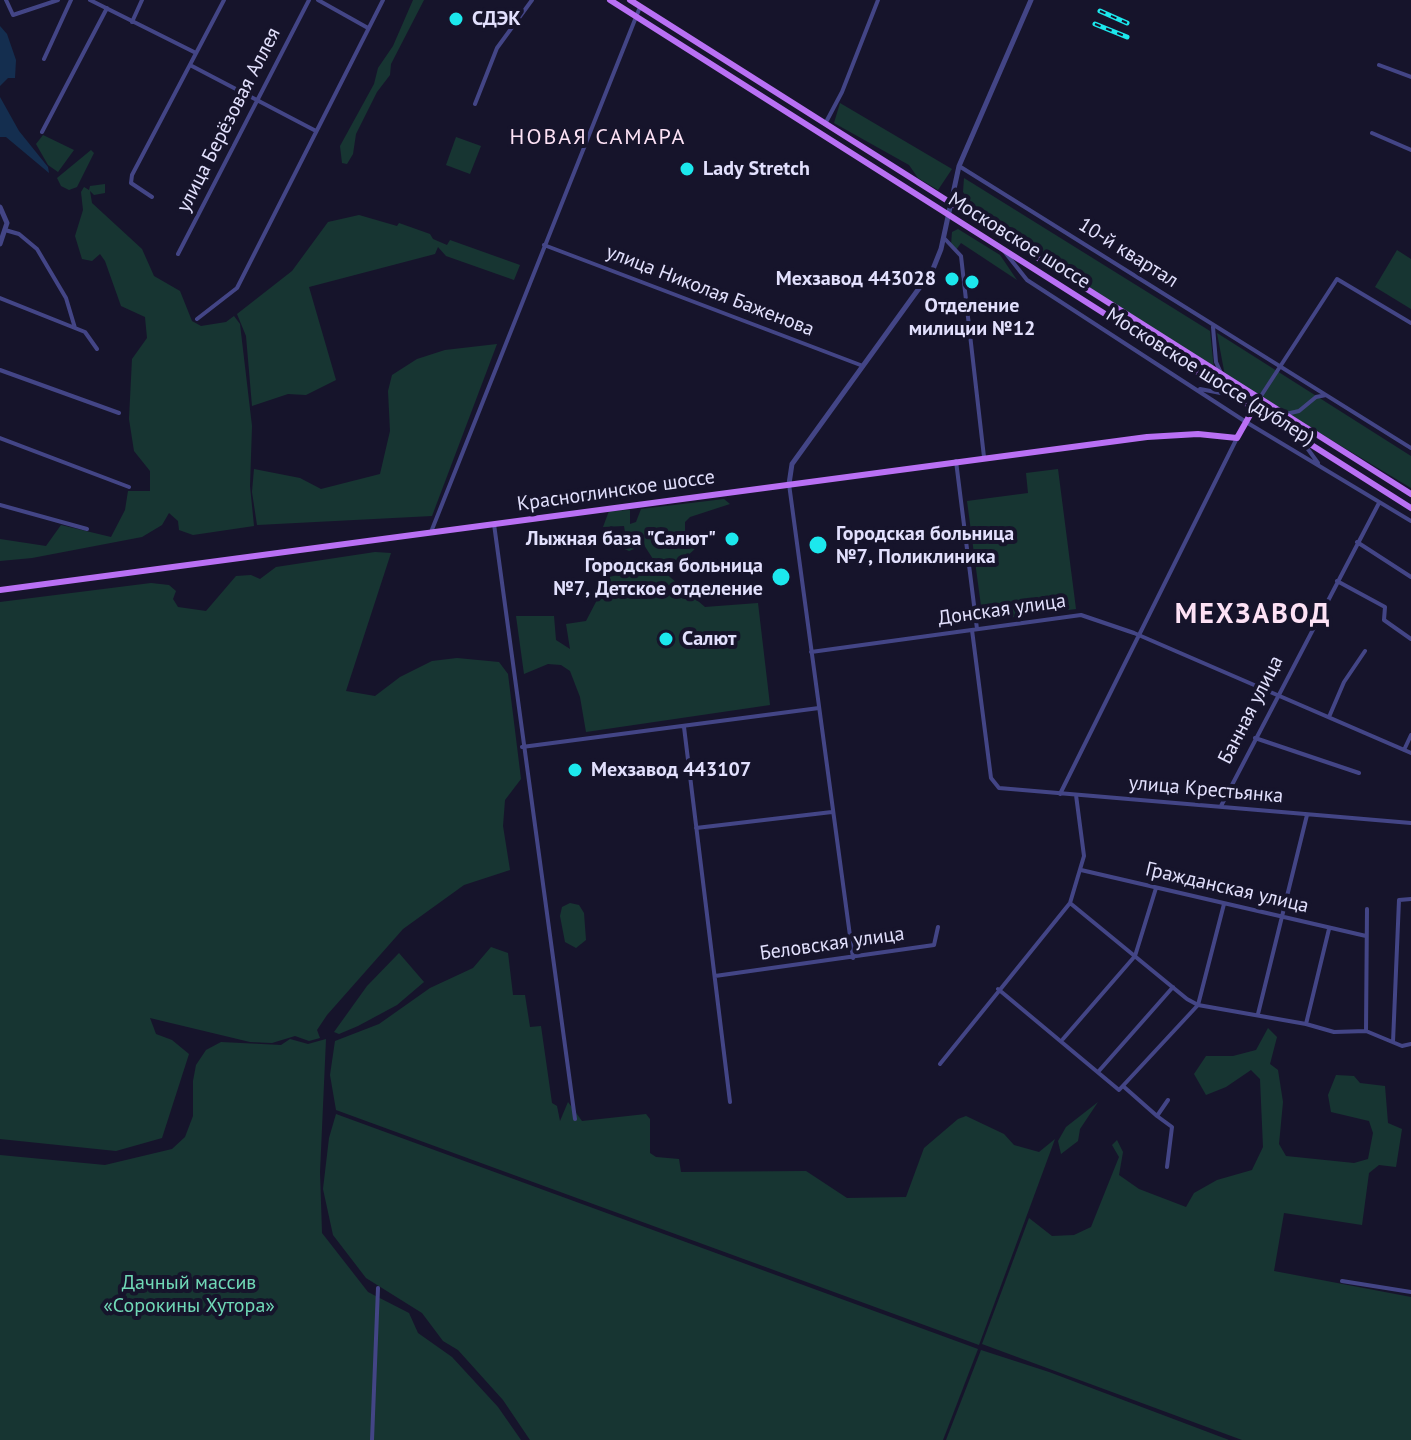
<!DOCTYPE html>
<html>
<head>
<meta charset="utf-8">
<style>
	body { margin:0 }
	canvas { display:block; background:#16142b }
</style>
</head>
<body>
<canvas width="1411" height="1440"></canvas>
<script>
const context = document.querySelector('canvas').getContext('2d');
context.lineJoin = 'round';
function paint(path, color) { context.fillStyle = color; context.fill(path, 'evenodd'); }
const shape = rows => new Path2D(rows.map(r => 'M' + r).join(''));
function stroke(path, color, width, dash) { context.strokeStyle = color; context.lineWidth = width; context.lineCap = dash ? 'butt' : 'round'; context.setLineDash(dash || []); context.stroke(path); }
function label(font, color, halo, rows, align = 'center') {
  context.font = font + ' "PT Sans",sans-serif'; context.lineWidth = 8; context.setLineDash([]); context.textBaseline = 'middle'; context.strokeStyle = halo; context.fillStyle = color; for (const [text, x, y, turn = 0] of rows) {
    context.save(); context.translate(x, y); context.rotate((+turn || 0) * Math.PI / 180); context.textAlign = isNaN(turn) ? turn : align; if (halo) context.strokeText(text, 0, 0); context.fillText(text, 0, 0); context.restore();
  }
}
const green = shape([
	[413,0,424,0,391,64,390,75,377,92,356,134,353,154,347,164,342,163,340,146,374,84,378,68,393,46],
	[840,103,952,169,938,190,918,178,909,165,834,123],
	[43,135,74,150,58,172,48,165,36,144],
	[456,137,481,146,470,174,446,165],
	[91,150,94,153,77,187,69,190,61,186,57,178],
	[964,178,1210,331,1214,369,995,231,963,192],
	[105,184,105,193,94,195,90,191,92,203,142,249,154,276,180,291,192,321,201,326,226,322,234,316,240,324,252,426,250,486,254,526,193,535,179,530,178,521,169,513,162,525,142,537,32,558,0,561,0,539,46,546,61,525,111,537,125,510,128,491,150,491,150,471,134,451,129,419,132,359,147,338,145,317,121,306,105,261,100,254,92,261,82,259,75,236,83,210,81,192,84,187,89,190,90,186],
	[359,215,397,226,399,223,430,234,433,239,447,245,450,240,520,265,514,280,446,256,438,247,435,254,309,287,336,380,306,395,288,394,252,406,246,336,237,314,292,271,328,222],
	[958,229,1000,255,1017,280,961,243,956,250,951,245,952,232],
	[1397,250,1411,259,1411,309,1375,287],
	[1217,333,1411,456,1411,488,1225,376],
	[497,344,432,516,257,525,252,492,254,469,300,478,321,489,380,474,390,431,388,391,392,375,417,359,445,350],
	[1058,469,1076,609,983,621,967,501,1028,493,1026,473],
	[724,499,730,504,690,517,685,522,685,542,697,547,672,570,653,559,644,545,629,551,602,539,626,538,624,526,603,527,609,511,630,510,630,524,636,522,641,509],
	[375,552,391,553,346,691,375,696,400,677,432,661,457,658,499,662,508,674,521,779,505,800,503,826,510,870,464,885,403,929,327,1015,317,1030,320,1038,309,1041,295,1036,272,1043,250,1042,150,1018,156,1034,172,1040,189,1054,162,1138,116,1151,0,1139,0,602,151,583,169,585,176,591,173,599,178,607,206,611,236,576,251,575,260,579,276,567],
	[657,566,705,607,758,603,770,705,586,732,580,697,570,671,561,665,548,664,524,674,516,616,554,616,556,640,570,649,566,624,586,621,609,577],
	[570,903,579,905,584,913,586,940,576,948,565,942,560,916,562,907],
	[491,947,508,953,513,995,525,995,530,1027,541,1026,552,1103,557,1106,560,1121,568,1102,582,1121,646,1114,650,1119,650,1153,656,1157,679,1159,681,1172,806,1171,847,1198,906,1197,924,1148,958,1119,966,1116,1004,1134,1014,1145,1039,1152,1055,1139,979,1345,336,1110,330,1075,335,1041,379,1024,430,988,473,968],
	[399,953,424,982,397,1005,358,1026,339,1034,334,1032,367,986],
	[1268,1028,1277,1037,1270,1064,1278,1070,1283,1102,1279,1144,1286,1156,1354,1163,1368,1159,1373,1133,1369,1121,1331,1112,1328,1095,1336,1075,1354,1076,1360,1083,1385,1086,1388,1123,1402,1129,1396,1167,1379,1165,1369,1173,1362,1225,1284,1213,1274,1271,1411,1297,1411,1440,1242,1440,982,1344,1029,1218,1052,1236,1074,1235,1091,1227,1119,1157,1112,1145,1117,1140,1123,1152,1119,1175,1139,1189,1186,1207,1194,1193,1217,1180,1252,1170,1263,1147,1260,1079,1251,1070,1226,1087,1206,1095,1194,1074,1206,1056,1233,1056,1256,1050],
	[290,1039,308,1044,326,1039,320,1172,322,1233,368,1292,409,1313,418,1333,452,1357,498,1407,521,1440,0,1440,0,1155,105,1165,172,1149,185,1137,193,1116,193,1081,196,1065,206,1050,221,1042,281,1045],
	[1098,1102,1080,1129,1078,1141,1061,1154,1058,1141,1066,1127],
	[336,1114,978,1349,943,1440,530,1440,503,1400,458,1350,443,1341,422,1313,366,1278,333,1235,323,1189,329,1138],
	[981,1350,1049,1372,1229,1440,946,1440]
]);
const water = shape([
	[0,26,7,34,16,60,15,78,8,78,0,86],
	[0,97,19,131,48,167,49,173,6,137,0,137]
]);
const minor = shape([
	[6,0,13,15,58,0],
	[90,0,196,53],
	[318,0,368,28],
	[132,22,142,0],
	[44,59,71,0],
	[190,65,316,131],
	[1379,65,1411,77],
	[475,104,497,48,532,0],
	[825,124,842,92,878,0],
	[42,132,107,8],
	[1372,133,1411,150],
	[959,166,1411,448],
	[152,197,131,183,132,175,224,0],
	[5,230,19,234,37,249,66,298,75,328],
	[944,238,961,256,984,457],
	[544,245,863,366],
	[1004,251,1027,280,1246,422,1411,521],
	[178,254,309,0],
	[0,298,85,332,97,349],
	[197,319,237,288,383,0],
	[1213,327,1216,362,1221,373],
	[0,370,119,413],
	[1200,389,1231,395],
	[1259,399,1337,279,1411,323],
	[1286,414,1299,411,1316,397,1326,395],
	[0,438,129,487],
	[1302,441,1318,463],
	[956,461,977,629],
	[789,484,853,958],
	[0,505,87,529],
	[494,524,575,1119],
	[431,532,640,7],
	[1357,542,1411,577],
	[1337,581,1385,607,1384,620,1411,639],
	[972,630,991,778,999,788,1411,823],
	[811,652,1081,615,1134,633,1411,753],
	[1329,717,1344,682,1365,651],
	[684,727,730,1102],
	[1255,738,1359,773],
	[522,747,819,708],
	[1404,750,1411,735],
	[1060,794,1237,438],
	[1076,795,1084,856,1070,903,1187,999,1198,1005,1306,1024,1334,1032,1366,1031,1402,1046,1411,1044],
	[1221,806,1379,503],
	[696,828,832,812],
	[1081,870,1366,936],
	[715,976,934,945,938,927],
	[998,989,1119,1090,1198,1005,1224,904],
	[1258,1014,1307,815],
	[1306,1024,1329,929],
	[1366,1031,1367,909],
	[1063,1039,1135,956,1156,888],
	[1393,1042,1399,900,1411,899],
	[940,1064,1070,903],
	[1098,1072,1173,987],
	[1123,1086,1157,1116],
	[1167,1167,1172,1127,1157,1116,1168,1100],
	[1342,1281,1411,1292],
	[372,1440,378,1288]
]);
const tertiary = shape([
	[0,207,7,223,0,244],
	[789,484,792,464,933,269,941,249,959,166,1031,0]
]);
const primary = shape([
	[610,0,1411,508],
	[630,0,1411,494],
	[0,590,1147,437,1198,434,1237,438,1259,399]
]);
const rail = shape([
	[1100,11,1127,23],
	[1095,24,1127,37]
]);
const markers = [
	[456,19,8,"#1ce8ed"],
	[687,169,8,"#1ce8ed"],
	[952,279,8,"#1ce8ed"],
	[972,282,8,"#1ce8ed"],
	[732,539,8,"#1ce8ed"],
	[818,545,10,"#1ce8ed"],
	[781,577,10,"#1ce8ed"],
	[666,639,8,"#1ce8ed"],
	[575,770,8,"#1ce8ed"]
];
const poiNames = [
	["СДЭК",472,19],
	["Lady Stretch",703,169],
	["Мехзавод 443028",936,279,"right"],
	["Отделение",972,306,"center"],
	["милиции №12",972,329,"center"],
	["Городская больница",836,534],
	["№7, Поликлиника",836,557],
	["Лыжная база \"Салют\"",716,539,"right"],
	["Городская больница",763,566,"right"],
	["№7, Детское отделение",763,589,"right"],
	["Салют",682,639],
	["Мехзавод 443107",591,770]
];
const streetNames = [
	["улица Берёзовая Аллея",229,120,-63],
	["Московское шоссе",1019,241,32],
	["10-й квартал",1128,253,32],
	["улица Николая Баженова",710,291,21],
	["Московское шоссе (дублер)",1210,377,32],
	["Красноглинское шоссе",616,491,-8],
	["Донская улица",1002,610,-8],
	["Банная улица",1251,710,-63],
	["улица Крестьянка",1206,790,5],
	["Гражданская улица",1227,888,13],
	["Беловская улица",832,944,-8]
];
const parkNames = [
	["Дачный массив",189,1283],
	["«Сорокины Хутора»",189,1306]
];
const neighbourhoodNames = [
	["НОВАЯ САМАРА",598,138]
];
const districtNames = [
	["МЕХЗАВОД",1253,615]
];
paint(green, '#173532');
paint(water, '#142e4f');
stroke(minor, '#434586', 4);
stroke(tertiary, '#434586', 5);
stroke(primary, '#b970f4', 6);
stroke(rail, '#1ce8ed', 5);
stroke(rail, '#16142b', 2, [6]);
for (const [x, y, r, color] of markers) { const dot = new Path2D(); dot.arc(x, y, r, 0, 2 * Math.PI); context.fillStyle = color; context.fill(dot); stroke(dot, '#16142b', 3); }
label('bold 20px', '#e2e0fd', '#16142b', poiNames, 'left');
label('20px', '#e2e0fd', '#16142b', streetNames);
label('20px', '#70d9b7', '#16142b', parkNames);
context.letterSpacing = '2px';
label('22px', '#fde2f5', '#16142b', neighbourhoodNames);
context.letterSpacing = '0px';
context.letterSpacing = '2px';
label('bold 28px', '#fde2f5', '#16142b', districtNames);
context.letterSpacing = '0px';
</script>
</body>
</html>
